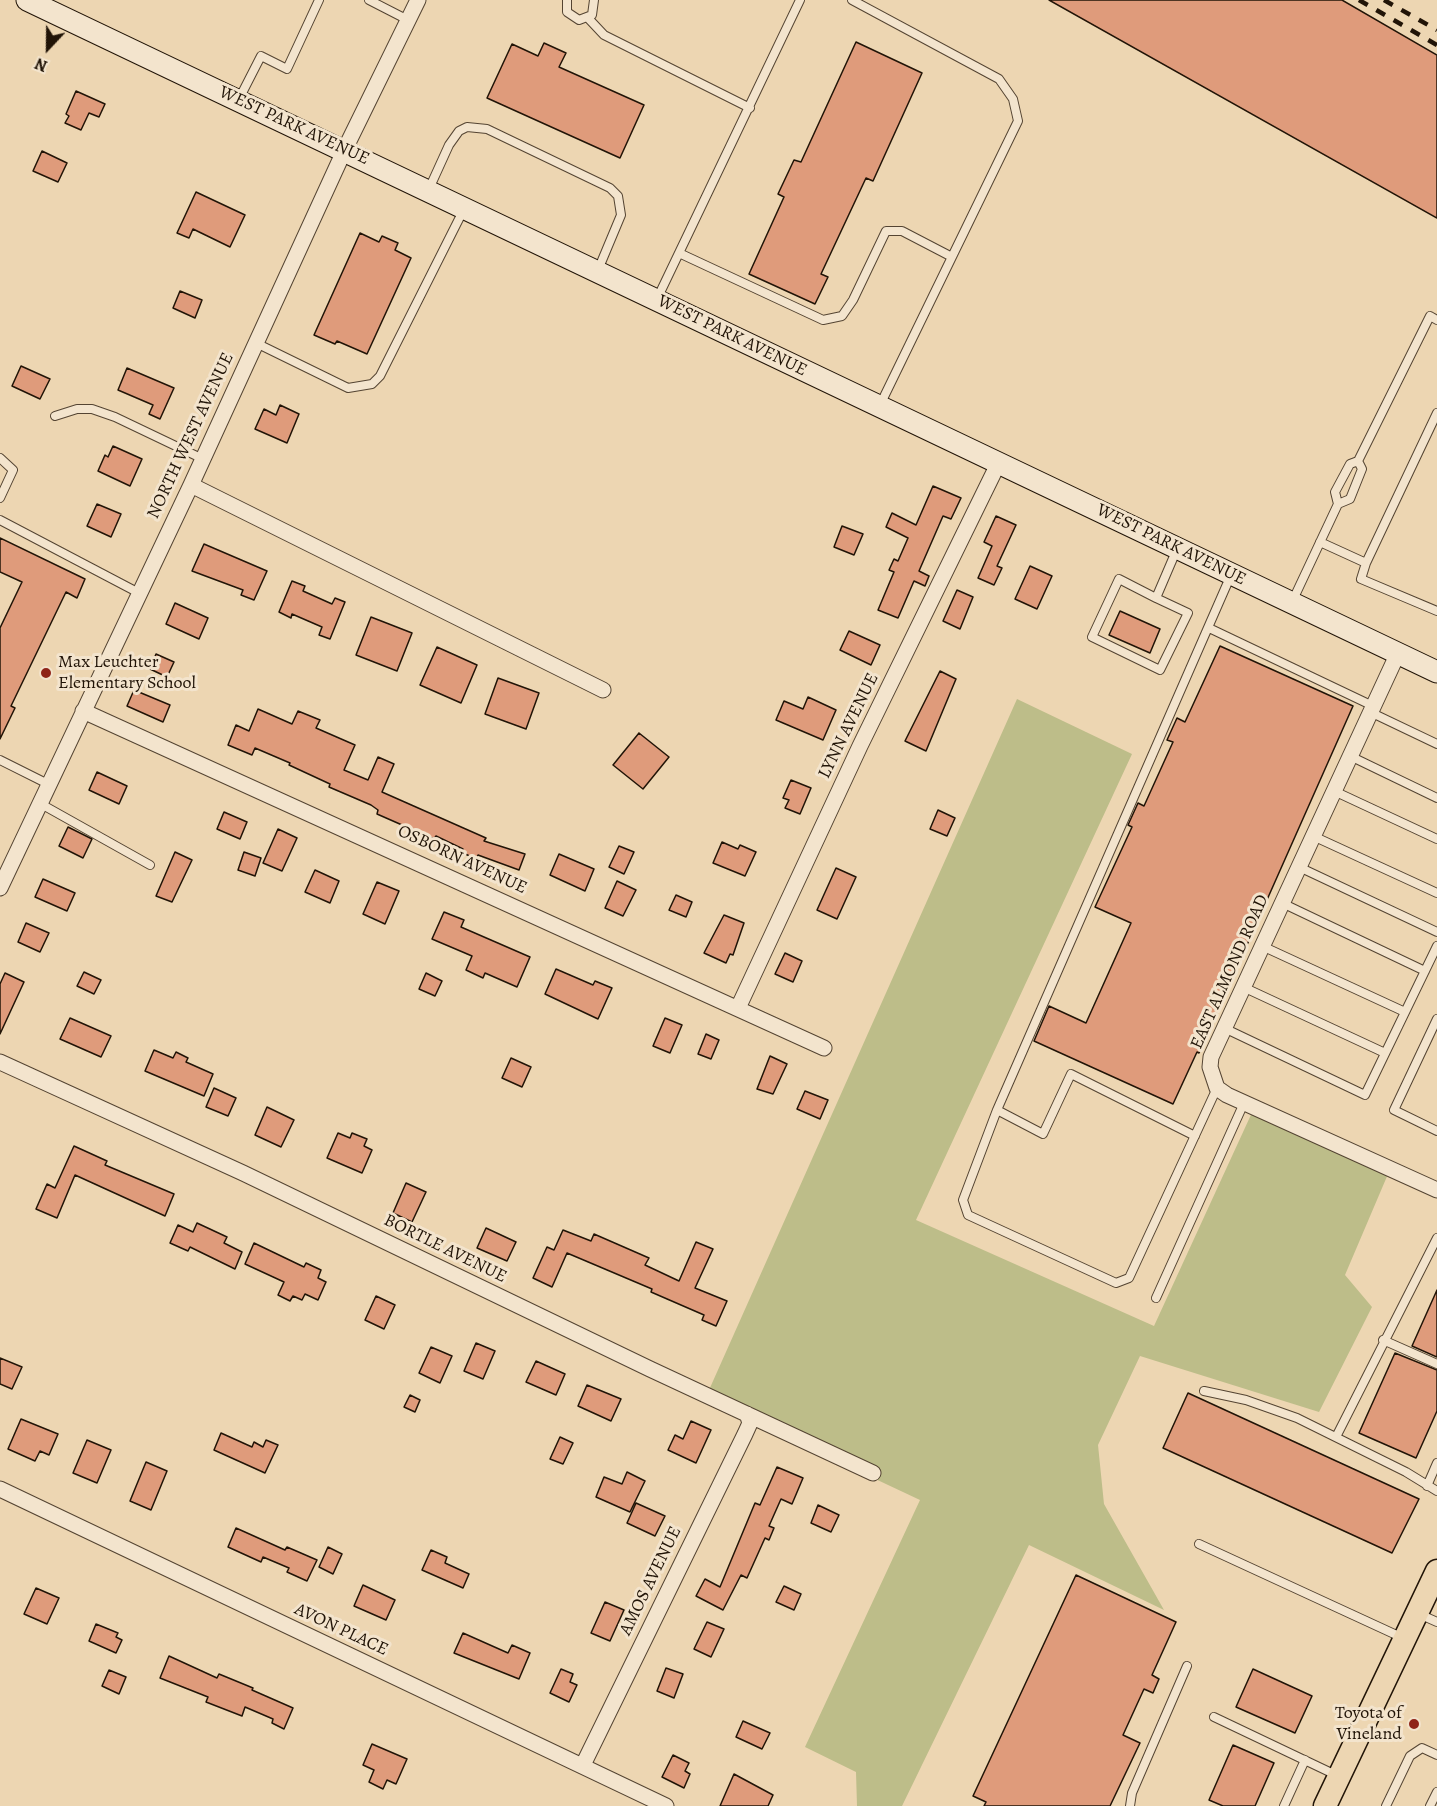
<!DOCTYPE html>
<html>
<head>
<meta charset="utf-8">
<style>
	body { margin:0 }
	#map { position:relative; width:1437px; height:1806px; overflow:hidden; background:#edd6b2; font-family:Alegreya,serif }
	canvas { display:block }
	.north { position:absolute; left:18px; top:18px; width:60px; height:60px; -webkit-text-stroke:4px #f3e4cd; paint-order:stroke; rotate:202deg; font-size:16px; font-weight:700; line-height:24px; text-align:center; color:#211407 }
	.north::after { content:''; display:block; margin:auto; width:21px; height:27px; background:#211407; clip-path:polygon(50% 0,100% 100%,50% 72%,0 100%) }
</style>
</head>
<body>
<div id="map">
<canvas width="1437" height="1806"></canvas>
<div class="north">N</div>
</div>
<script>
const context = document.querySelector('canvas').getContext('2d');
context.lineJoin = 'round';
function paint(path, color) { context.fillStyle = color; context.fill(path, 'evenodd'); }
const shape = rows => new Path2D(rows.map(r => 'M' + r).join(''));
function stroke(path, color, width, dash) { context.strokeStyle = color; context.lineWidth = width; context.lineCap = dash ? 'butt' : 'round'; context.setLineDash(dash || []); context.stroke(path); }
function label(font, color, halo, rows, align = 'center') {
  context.font = font + ' Alegreya,serif'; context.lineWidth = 6; context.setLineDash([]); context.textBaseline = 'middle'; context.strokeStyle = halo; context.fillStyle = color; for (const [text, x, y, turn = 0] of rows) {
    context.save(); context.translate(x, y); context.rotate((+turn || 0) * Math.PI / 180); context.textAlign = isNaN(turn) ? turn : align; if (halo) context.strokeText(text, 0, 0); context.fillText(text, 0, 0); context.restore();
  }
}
const green = shape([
	[1017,699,1132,754,916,1220,1154,1326,1255,1106,1391,1167,1345,1275,1372,1307,1319,1412,1140,1356,1098,1445,1104,1504,1164,1610,1029,1545,902,1806,857,1806,856,1772,805,1747,920,1500,705,1399]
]);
const building = shape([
	[1049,0,1342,0,1437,55,1437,218,1049,0],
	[856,42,922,73,873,181,866,178,821,274,828,277,815,304,749,274,784,197,778,194,794,160,801,162,856,42],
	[544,43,566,53,559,67,644,105,620,158,487,98,512,44,538,56,544,43],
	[76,91,105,104,99,117,89,113,81,130,65,123,69,116,66,114,76,91],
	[42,151,67,163,58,182,33,171,42,151],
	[196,192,245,215,230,247,193,229,189,238,177,233,196,192],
	[360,233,379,242,382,236,398,243,395,250,411,258,367,354,337,341,335,344,314,335,360,233],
	[180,291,202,300,195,318,173,308,180,291],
	[21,366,50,379,40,399,12,386,21,366],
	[127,368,174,388,160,419,149,414,153,405,118,390,127,368],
	[280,405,299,414,287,443,255,429,264,409,276,415,280,405],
	[113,446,142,459,130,486,98,471,105,455,108,457,113,446],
	[933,486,961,498,951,519,943,516,919,571,929,576,925,586,914,581,898,618,878,610,894,572,889,570,894,559,898,561,908,538,886,527,892,513,916,525,933,486],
	[97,504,121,514,111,537,87,526,97,504],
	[996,516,1016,525,997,566,1002,568,994,585,978,578,992,546,984,542,996,516],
	[842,526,863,534,854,555,834,547,842,526],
	[0,538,85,579,77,598,66,592,11,706,15,708,0,739,0,628,22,582,0,572,0,538],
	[204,544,267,571,254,600,241,595,243,590,192,571,204,544],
	[1030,566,1052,576,1037,609,1015,599,1030,566],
	[292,581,305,586,303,591,332,604,335,598,345,602,330,639,319,635,322,627,292,614,291,618,279,612,292,581],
	[957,590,973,597,960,629,943,621,957,590],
	[175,603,208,618,199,639,166,624,175,603],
	[1120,611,1160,629,1150,653,1109,635,1120,611],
	[371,617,412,633,397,671,356,655,371,617],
	[849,631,880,645,871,665,840,650,849,631],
	[1220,646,1353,706,1199,1053,1197,1052,1173,1104,1034,1041,1049,1006,1086,1023,1131,923,1095,907,1132,827,1128,825,1138,803,1144,806,1173,742,1167,740,1177,718,1185,722,1220,646],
	[437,647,477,665,461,703,420,685,437,647],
	[156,654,174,662,167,677,150,669,156,654],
	[940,671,956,679,926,751,905,741,940,671],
	[498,678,539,693,526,729,485,714,498,678],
	[134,690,170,705,163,722,127,706,134,690],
	[808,697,836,710,823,740,776,720,784,701,803,709,808,697],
	[258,709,292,724,298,711,320,720,316,728,355,745,344,770,368,780,378,757,394,764,382,792,486,838,484,841,525,854,519,870,478,855,476,859,461,852,463,849,436,836,434,839,377,814,378,810,371,805,329,787,330,784,289,765,290,763,255,748,252,755,228,745,236,725,249,731,258,709],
	[639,733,669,757,643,789,613,765,639,733],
	[97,772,127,786,119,804,89,790,97,772],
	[791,780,811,788,800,814,785,808,789,800,783,798,791,780],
	[938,810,955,818,947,836,930,829,938,810],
	[224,812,247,822,240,839,217,829,224,812],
	[68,827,92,839,83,858,59,846,68,827],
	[278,829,297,838,282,871,263,863,278,829],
	[722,842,738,849,740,845,756,852,745,876,713,863,722,842],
	[619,846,634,852,624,874,609,867,619,846],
	[175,852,192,860,172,902,156,896,175,852],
	[244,852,261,858,255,876,238,870,244,852],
	[559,854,594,869,585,891,550,875,559,854],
	[836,868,856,877,837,919,817,910,836,868],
	[315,870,339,881,330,903,305,892,315,870],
	[43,879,75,893,67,911,35,897,43,879],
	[617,881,636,890,623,916,605,908,617,881],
	[377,882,399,891,385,924,363,914,377,882],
	[676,895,692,902,686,917,669,910,676,895],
	[444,912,464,920,461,927,530,957,517,987,485,973,483,978,466,970,472,956,432,939,444,912],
	[724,915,744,923,733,955,730,954,726,963,704,953,724,915],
	[26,923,49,933,40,952,18,942,26,923],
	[785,953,802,961,793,982,775,974,785,953],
	[556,969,593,985,595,981,612,988,598,1019,545,994,556,969],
	[84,972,101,980,94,994,77,986,84,972],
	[5,973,24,982,0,1034,0,984,5,973],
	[426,973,442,981,435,996,419,989,426,973],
	[70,1018,111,1036,101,1057,60,1039,70,1018],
	[665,1018,682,1025,670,1053,653,1046,665,1018],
	[706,1034,719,1040,711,1059,698,1054,706,1034],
	[154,1050,173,1058,176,1052,188,1058,186,1062,213,1074,204,1096,145,1071,154,1050],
	[770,1056,787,1064,773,1094,757,1089,770,1056],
	[511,1058,531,1067,522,1087,502,1078,511,1058],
	[214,1088,236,1098,228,1116,206,1107,214,1088],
	[805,1091,828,1100,820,1119,797,1109,805,1091],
	[267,1107,294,1120,281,1147,255,1135,267,1107],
	[338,1133,350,1138,352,1133,367,1139,364,1146,372,1150,362,1173,327,1158,338,1133],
	[74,1146,107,1161,105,1165,174,1194,165,1216,75,1175,57,1218,36,1209,47,1184,55,1188,74,1146],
	[406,1183,426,1192,412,1222,393,1213,406,1183],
	[197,1223,227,1237,224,1243,242,1252,235,1269,190,1247,188,1251,170,1243,178,1225,193,1232,197,1223],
	[486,1228,516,1242,507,1261,477,1248,486,1228],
	[563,1230,591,1241,594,1234,649,1258,645,1265,679,1281,696,1242,713,1249,695,1288,727,1301,716,1326,702,1320,704,1315,651,1292,652,1289,567,1253,552,1287,533,1278,547,1247,554,1250,563,1230],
	[254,1243,304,1267,306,1263,321,1270,318,1278,326,1282,318,1300,305,1294,302,1300,293,1296,290,1301,278,1295,284,1282,245,1264,254,1243],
	[1437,1290,1437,1357,1412,1346,1437,1290],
	[376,1296,395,1305,384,1329,365,1320,376,1296],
	[476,1343,495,1351,483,1379,464,1371,476,1343],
	[431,1347,452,1356,440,1383,419,1373,431,1347],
	[1395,1353,1437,1370,1437,1411,1416,1458,1359,1433,1395,1353],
	[0,1358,22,1367,12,1389,0,1384,0,1358],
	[536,1361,565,1374,556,1395,526,1382,536,1361],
	[587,1385,621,1399,611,1421,578,1406,587,1385],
	[1188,1393,1419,1499,1392,1553,1163,1448,1188,1393],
	[410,1395,420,1400,415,1412,404,1407,410,1395],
	[21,1419,58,1434,49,1455,40,1451,35,1461,8,1449,21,1419],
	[691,1421,711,1430,696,1463,668,1450,675,1435,683,1439,691,1421],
	[221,1433,252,1447,254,1442,263,1447,266,1440,278,1445,265,1473,214,1450,221,1433],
	[560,1437,573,1443,563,1464,550,1459,560,1437],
	[87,1440,111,1450,97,1483,73,1473,87,1440],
	[146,1462,167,1471,151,1510,130,1501,146,1462],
	[777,1467,803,1478,792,1504,781,1499,769,1526,774,1528,769,1540,765,1538,747,1578,741,1575,723,1610,696,1596,705,1579,720,1587,755,1503,760,1505,777,1467],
	[627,1472,645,1481,630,1512,596,1497,604,1477,622,1484,627,1472],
	[636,1503,665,1516,655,1536,627,1523,636,1503],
	[818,1505,839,1515,831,1532,811,1523,818,1505],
	[236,1528,285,1550,287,1547,317,1560,307,1581,287,1572,289,1568,263,1557,261,1562,228,1547,236,1528],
	[328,1547,342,1554,333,1574,319,1567,328,1547],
	[431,1550,447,1557,445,1563,469,1574,463,1588,422,1570,431,1550],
	[1076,1575,1176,1622,1152,1675,1159,1679,1153,1693,1144,1689,1123,1735,1140,1743,1110,1806,984,1806,986,1802,973,1796,1076,1575],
	[363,1585,395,1600,386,1620,354,1606,363,1585],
	[784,1586,801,1594,794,1610,776,1602,784,1586],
	[36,1588,59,1598,47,1624,24,1614,36,1588],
	[605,1602,624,1610,610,1641,591,1633,605,1602],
	[707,1622,724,1629,711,1657,694,1649,707,1622],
	[96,1624,118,1633,116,1637,122,1640,116,1653,89,1641,96,1624],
	[463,1633,508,1653,512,1645,530,1653,519,1679,454,1653,463,1633],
	[169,1656,217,1678,219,1674,253,1688,252,1690,293,1708,284,1729,272,1723,273,1719,245,1707,242,1716,206,1702,208,1697,160,1678,169,1656],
	[666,1668,683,1674,674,1698,657,1691,666,1668],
	[561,1669,573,1674,570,1682,577,1685,569,1702,550,1693,561,1669],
	[1253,1669,1312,1696,1295,1733,1236,1707,1253,1669],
	[109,1670,126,1677,119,1694,102,1686,109,1670],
	[743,1721,770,1733,762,1749,736,1737,743,1721],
	[372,1744,407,1759,396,1784,387,1780,383,1789,369,1782,374,1770,363,1765,372,1744],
	[1233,1745,1274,1763,1255,1806,1223,1806,1209,1800,1233,1745],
	[673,1755,689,1763,685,1771,690,1774,684,1788,662,1777,673,1755],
	[734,1774,773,1795,768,1806,720,1806,734,1774]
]);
const lane = shape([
	[369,0,408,20],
	[567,0,567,12,579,20,592,15,594,0],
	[852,0,999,79,1013,99,1018,121,880,405],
	[588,18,604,35,750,108],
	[239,99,261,56,287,69,319,0],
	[429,189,449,145,459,131,467,127,487,129,610,188,618,196,621,215,598,270],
	[679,253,823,320,842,316,853,300,886,231,902,231,952,257],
	[657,299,800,0],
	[256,343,348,388,372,384,380,376,464,209],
	[55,416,77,409,92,409,115,417,203,459],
	[0,458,13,470,0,498],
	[1338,504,1350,499,1362,469,1358,461],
	[0,520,139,593],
	[1320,542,1366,563,1361,579,1437,611],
	[1366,563,1437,413],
	[1156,598,1119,579,1092,637,1160,670,1188,613,1156,598,1177,549],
	[1292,602,1338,504,1335,492,1350,464,1358,461,1430,316,1437,320],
	[1209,628,1373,706],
	[1370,712,1437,744],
	[1350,756,1437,798],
	[0,760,50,785],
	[1334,791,1437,839],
	[41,804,150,865],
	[1313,836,1437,893],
	[1299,867,1437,932],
	[1282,903,1425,971],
	[1262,946,1405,1012],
	[1243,987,1385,1053],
	[1437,1019,1394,1110,1437,1131],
	[1224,1028,1365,1095,1437,946],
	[1217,1088,1129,1278,1116,1283,968,1215,963,1200,997,1110,1231,575],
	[997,1110,1043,1134,1071,1074,1195,1136],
	[1156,1298,1244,1103],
	[1383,1340,1437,1364],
	[1204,1391,1246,1400,1297,1418,1406,1472,1437,1491],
	[1336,1437,1437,1238],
	[1427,1486,1437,1463],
	[1199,1544,1403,1638],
	[1419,1614,1437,1622],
	[1214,1717,1338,1776],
	[1130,1806,1132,1793,1187,1666],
	[1284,1806,1305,1760],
	[1386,1806,1410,1756,1422,1748,1437,1755],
	[1430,1806,1437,1792]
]);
const street = shape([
	[191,485,603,690],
	[1398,653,1211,1057,1210,1067,1217,1088,1227,1095,1437,1190],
	[83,711,824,1048],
	[0,888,191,485,345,149,418,0],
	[738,1008,860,746,999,462],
	[0,1062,243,1173,650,1369,873,1473],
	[0,1489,666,1806],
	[583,1765,745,1434,750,1423,747,1414]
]);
const secondary = shape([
	[27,0,1437,672]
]);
const primary = shape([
	[1325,1806,1437,1571]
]);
const rail = shape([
	[1359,0,1437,45],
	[1384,0,1437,30]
]);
const markers = [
	[46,673,6,"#8f2418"],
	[1414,1724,6,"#8f2418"]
];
const streetNames = [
	["WEST PARK AVENUE",294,126,25],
	["WEST PARK AVENUE",732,336,26],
	["NORTH WEST AVENUE",191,436,-65],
	["WEST PARK AVENUE",1171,545,26],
	["LYNN AVENUE",849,726,-64],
	["OSBORN AVENUE",462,860,25],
	["EAST ALMOND ROAD",1230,972,-66],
	["BORTLE AVENUE",445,1249,26],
	["AMOS AVENUE",651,1581,-64],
	["AVON PLACE",341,1630,25]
];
const poiNames = [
	["Max Leuchter",58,663],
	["Elementary School",58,684],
	["Toyota of",1402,1714,"right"],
	["Vineland",1402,1735,"right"]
];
paint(green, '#bdbd89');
paint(building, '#df9b7b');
stroke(building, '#211407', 1.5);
stroke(lane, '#544432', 10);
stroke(street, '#544432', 17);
stroke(secondary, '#211407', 23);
stroke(primary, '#211407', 25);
stroke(lane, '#f3e4cd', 8);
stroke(street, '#f3e4cd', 15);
stroke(secondary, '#f3e4cd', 21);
stroke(primary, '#edd6b2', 22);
stroke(rail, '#211407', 4.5, [10, 10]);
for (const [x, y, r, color] of markers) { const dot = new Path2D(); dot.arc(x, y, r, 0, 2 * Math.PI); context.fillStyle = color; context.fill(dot); stroke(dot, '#f3e4cd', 2); }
label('18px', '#211407', '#f3e4cd', streetNames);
label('18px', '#211407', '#f3e4cd', poiNames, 'left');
</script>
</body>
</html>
